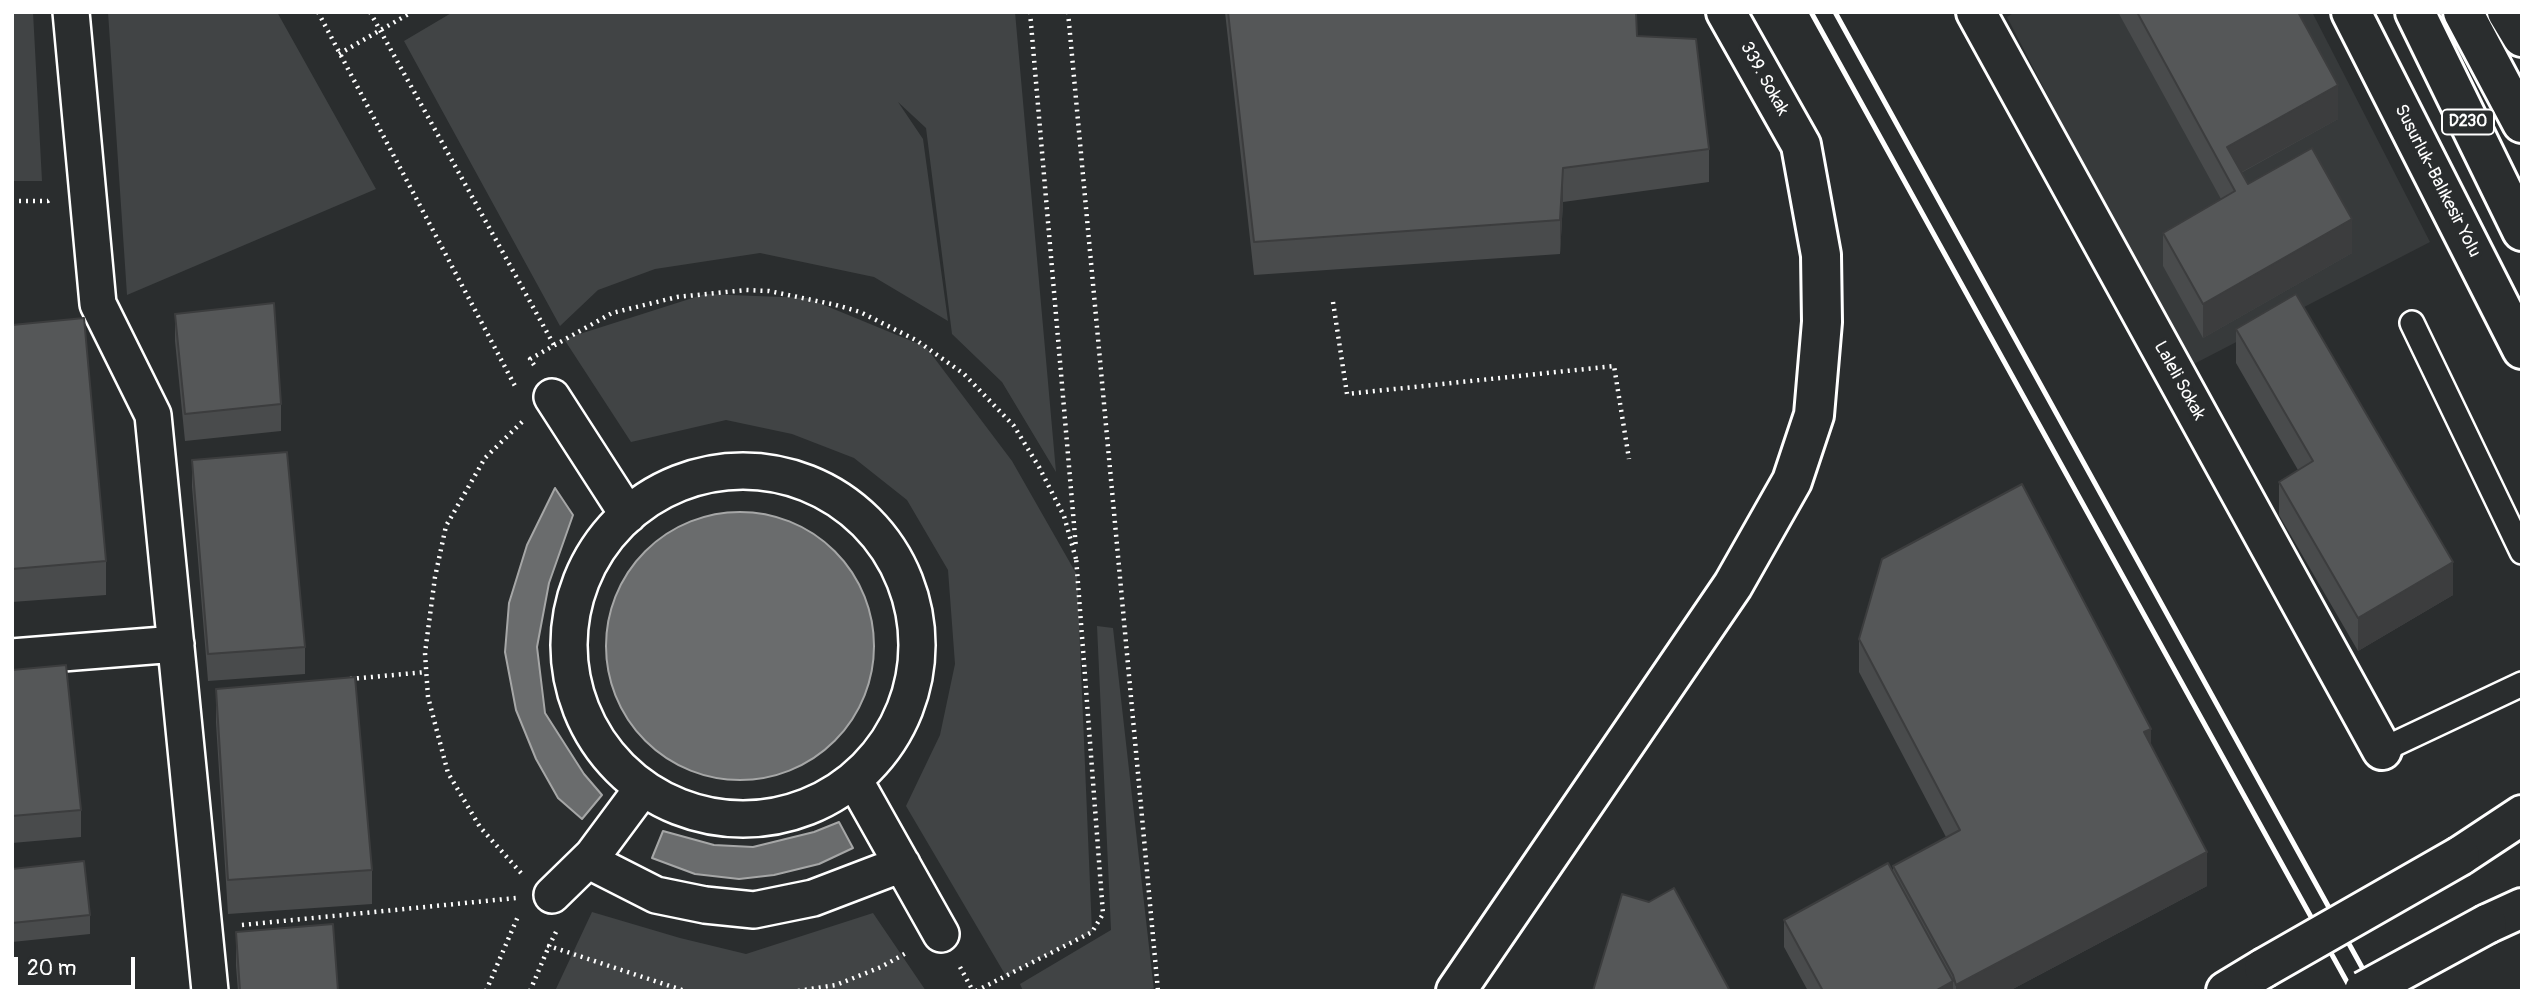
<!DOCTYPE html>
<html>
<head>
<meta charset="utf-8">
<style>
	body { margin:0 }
	#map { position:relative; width:2534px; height:1003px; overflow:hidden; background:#2a2d2e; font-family:Pangolin,sans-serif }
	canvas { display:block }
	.frame { position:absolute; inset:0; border:14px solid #fff; pointer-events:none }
	.scale { position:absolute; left:14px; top:957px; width:121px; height:32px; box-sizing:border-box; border:4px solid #fff; border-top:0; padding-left:9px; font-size:21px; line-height:24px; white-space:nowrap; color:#fff; -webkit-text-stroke:5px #2a2d2e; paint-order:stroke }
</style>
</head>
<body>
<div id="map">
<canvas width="2534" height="1003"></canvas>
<div class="frame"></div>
<div class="scale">20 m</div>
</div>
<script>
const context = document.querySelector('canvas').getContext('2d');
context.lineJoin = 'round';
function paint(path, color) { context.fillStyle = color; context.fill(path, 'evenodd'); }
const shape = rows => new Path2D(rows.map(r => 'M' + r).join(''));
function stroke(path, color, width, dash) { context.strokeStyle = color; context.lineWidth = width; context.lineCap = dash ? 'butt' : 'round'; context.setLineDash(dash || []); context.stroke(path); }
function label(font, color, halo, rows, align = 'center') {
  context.font = font + ' Pangolin,sans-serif'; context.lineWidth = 7; context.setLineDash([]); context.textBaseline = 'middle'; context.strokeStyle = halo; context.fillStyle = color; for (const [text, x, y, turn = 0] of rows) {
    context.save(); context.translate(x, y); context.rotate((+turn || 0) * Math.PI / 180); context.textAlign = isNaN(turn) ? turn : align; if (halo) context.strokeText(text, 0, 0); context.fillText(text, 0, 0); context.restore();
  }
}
const built = shape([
	[2015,12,2312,12,2430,242,2188,367,2007,17]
]);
const green = shape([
	[12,12,33,12,42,181,12,181],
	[108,12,277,12,376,189,127,295],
	[453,12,1015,12,1056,472,1002,382,952,334,926,128,898,102,923,139,948,321,874,277,760,253,655,269,598,290,560,326,404,41],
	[705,294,807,298,926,347,1012,461,1077,575,1092,932,1006,976,906,806,940,735,955,664,948,570,907,500,854,458,792,434,726,420,631,442,564,339],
	[1097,626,1113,628,1154,991,1023,991,1020,984,1111,930],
	[592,912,680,938,746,954,873,913,926,991,555,991]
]);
const water = shape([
	[555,488,573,515,549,583,537,647,545,713,584,774,602,795,582,819,558,798,536,759,516,710,505,652,509,603,527,545,555,488],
	'606 646a134 134 0 1 1 268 0a134 134 0 1 1-268 0Z',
	[839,822,853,848,819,864,774,875,739,879,695,874,652,858,663,831,714,845,753,847,814,832,839,822]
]);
const path = shape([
	[318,12,515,386],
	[370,12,554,345],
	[1030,12,1076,548],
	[1068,12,1158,991],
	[339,54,412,12],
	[12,201,48,201,52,198],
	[1333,302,1347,394,1614,366,1629,459],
	[534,365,530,359,612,313,677,297,746,290,769,291,836,305,860,312,916,340,964,374,1014,426,1039,467,1064,516,1076,559],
	[350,679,426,672],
	[521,873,480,827,448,773,428,697,425,653,435,577,446,526,485,458,524,420],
	[242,925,516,898],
	[556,932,549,946,685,991],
	[960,967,973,991],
	[486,991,519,914],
	[530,991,549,946],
	[798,991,836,985,881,967,908,952],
	[976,991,1092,932,1103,914,1076,557]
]);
const service = shape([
	[2412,323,2522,552],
	[2382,750,2522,684]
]);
const pedestrian = shape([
	[71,12,98,304,153,415,210,991],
	[552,397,628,515],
	'569 645a174 174 0 1 1 348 0a174 174 0 1 1-348 0Z',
	[12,657,176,644],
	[855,781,941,934],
	[593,855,642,789],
	[552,895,593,855,597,865,656,895,705,905,754,910,813,898,902,864]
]);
const minor = shape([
	[1976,12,2382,750]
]);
const tertiary = shape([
	[1456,991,1733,585,1792,481,1814,415,1822,322,1821,255,1801,145,1726,12]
]);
const secondary = shape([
	[2460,856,2522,815],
	[2487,924,2522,908],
	[2226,991,2264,968]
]);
const trunk = shape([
	[2351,12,2522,349],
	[2415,12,2522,231],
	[2463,12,2522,123],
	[2507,12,2522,37]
]);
const rail = shape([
	[1811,12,2352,991],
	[1835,12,2375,991]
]);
const secondaryBridge = shape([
	[2264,968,2460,856],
	[2364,991,2487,924]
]);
const wall = shape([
	[1225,12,1636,12,1637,36,1709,149,1709,182,1563,202,1560,254,1254,275],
	[2118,12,2298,12,2338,119,2241,173,2248,184,2352,253,2203,338,2163,266,2163,233,2221,199],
	[175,314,281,404,281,431,185,441,175,341],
	[12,325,106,561,106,595,12,602],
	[2236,329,2453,595,2358,651,2279,515,2279,482,2298,470,2236,363],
	[192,460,305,647,305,674,208,681,192,487],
	[1859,639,2151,745,2207,886,2009,991,1808,991,1784,947,1784,920,1893,872,1893,866,1946,837,1859,672],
	[12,670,81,810,81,837,12,843],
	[216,689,372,870,372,904,228,914,216,723],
	[12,869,90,915,90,934,12,942],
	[236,932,338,991,238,991,236,966]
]);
const shadedWall = shape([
	[2338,85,2338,119,2229,179,2227,147],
	[1563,168,1563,202,1560,254,1560,220],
	[2352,219,2352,253,2203,338,2203,304],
	[2453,562,2453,595,2358,651,2358,618],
	[2151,729,2151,763,2144,732],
	[2207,852,2207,886,2009,991,1956,991,1956,985],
	[1953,981,1953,991,1935,991]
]);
const building = shape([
	[1228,12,1636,12,1637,36,1696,39,1709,149,1563,168,1560,220,1254,242,1228,12],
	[2137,12,2298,12,2338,85,2227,147,2248,184,2312,148,2352,219,2203,304,2163,233,2235,191,2137,12],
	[2296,294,2453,562,2358,618,2279,482,2313,461,2236,329,2296,294],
	[274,303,281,404,185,414,175,314,274,303],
	[84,318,106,561,12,569,12,325,84,318],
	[287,452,305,647,208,654,192,460,287,452],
	[2022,484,2151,729,2144,732,2207,852,1956,985,1953,975,1893,866,1960,830,1859,639,1882,559,2022,484],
	[66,665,81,810,12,816,12,670,66,665],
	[355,677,372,870,228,880,216,689,355,677],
	[84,861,90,915,12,923,12,869,84,861],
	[1888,863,1953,981,1935,991,1823,991,1784,920,1888,863],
	[1674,888,1730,991,1593,991,1622,894,1649,902,1674,888],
	[333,924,338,991,240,991,236,932,333,924]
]);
const shields = [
	[2468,122,52]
];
const shieldNames = [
	["D230",2468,122]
];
const streetNames = [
	["339. Sokak",1764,79,61],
	["Susurluk-Balıkesir Yolu",2437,181,63],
	["Laleli Sokak",2179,381,61]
];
paint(built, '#373a3b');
paint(green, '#414445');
paint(water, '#6a6c6d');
stroke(water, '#a6a7a7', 2);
stroke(service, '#fff', 28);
stroke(pedestrian, '#fff', 40);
stroke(minor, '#fff', 44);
stroke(tertiary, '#fff', 44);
stroke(secondary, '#fff', 44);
stroke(trunk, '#fff', 44);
stroke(path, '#fff', 4.5, [2, 5]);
stroke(service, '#2a2d2e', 23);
stroke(pedestrian, '#2a2d2e', 35);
stroke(minor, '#2a2d2e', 38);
stroke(tertiary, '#2a2d2e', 38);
stroke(secondary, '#2a2d2e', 38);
stroke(trunk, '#2a2d2e', 38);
stroke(rail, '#fff', 5);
stroke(secondaryBridge, '#fff', 44, []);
stroke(secondaryBridge, '#2a2d2e', 38);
paint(wall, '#494b4c');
paint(shadedWall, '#3c3d3e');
paint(building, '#555758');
stroke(building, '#3c3d3e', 2);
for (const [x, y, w] of shields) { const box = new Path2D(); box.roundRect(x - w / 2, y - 12.5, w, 25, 5); context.fillStyle = '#2a2d2e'; context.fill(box); stroke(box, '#fff', 2); }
label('bold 16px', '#fff', null, shieldNames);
label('18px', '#fff', '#2a2d2e', streetNames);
</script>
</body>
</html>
